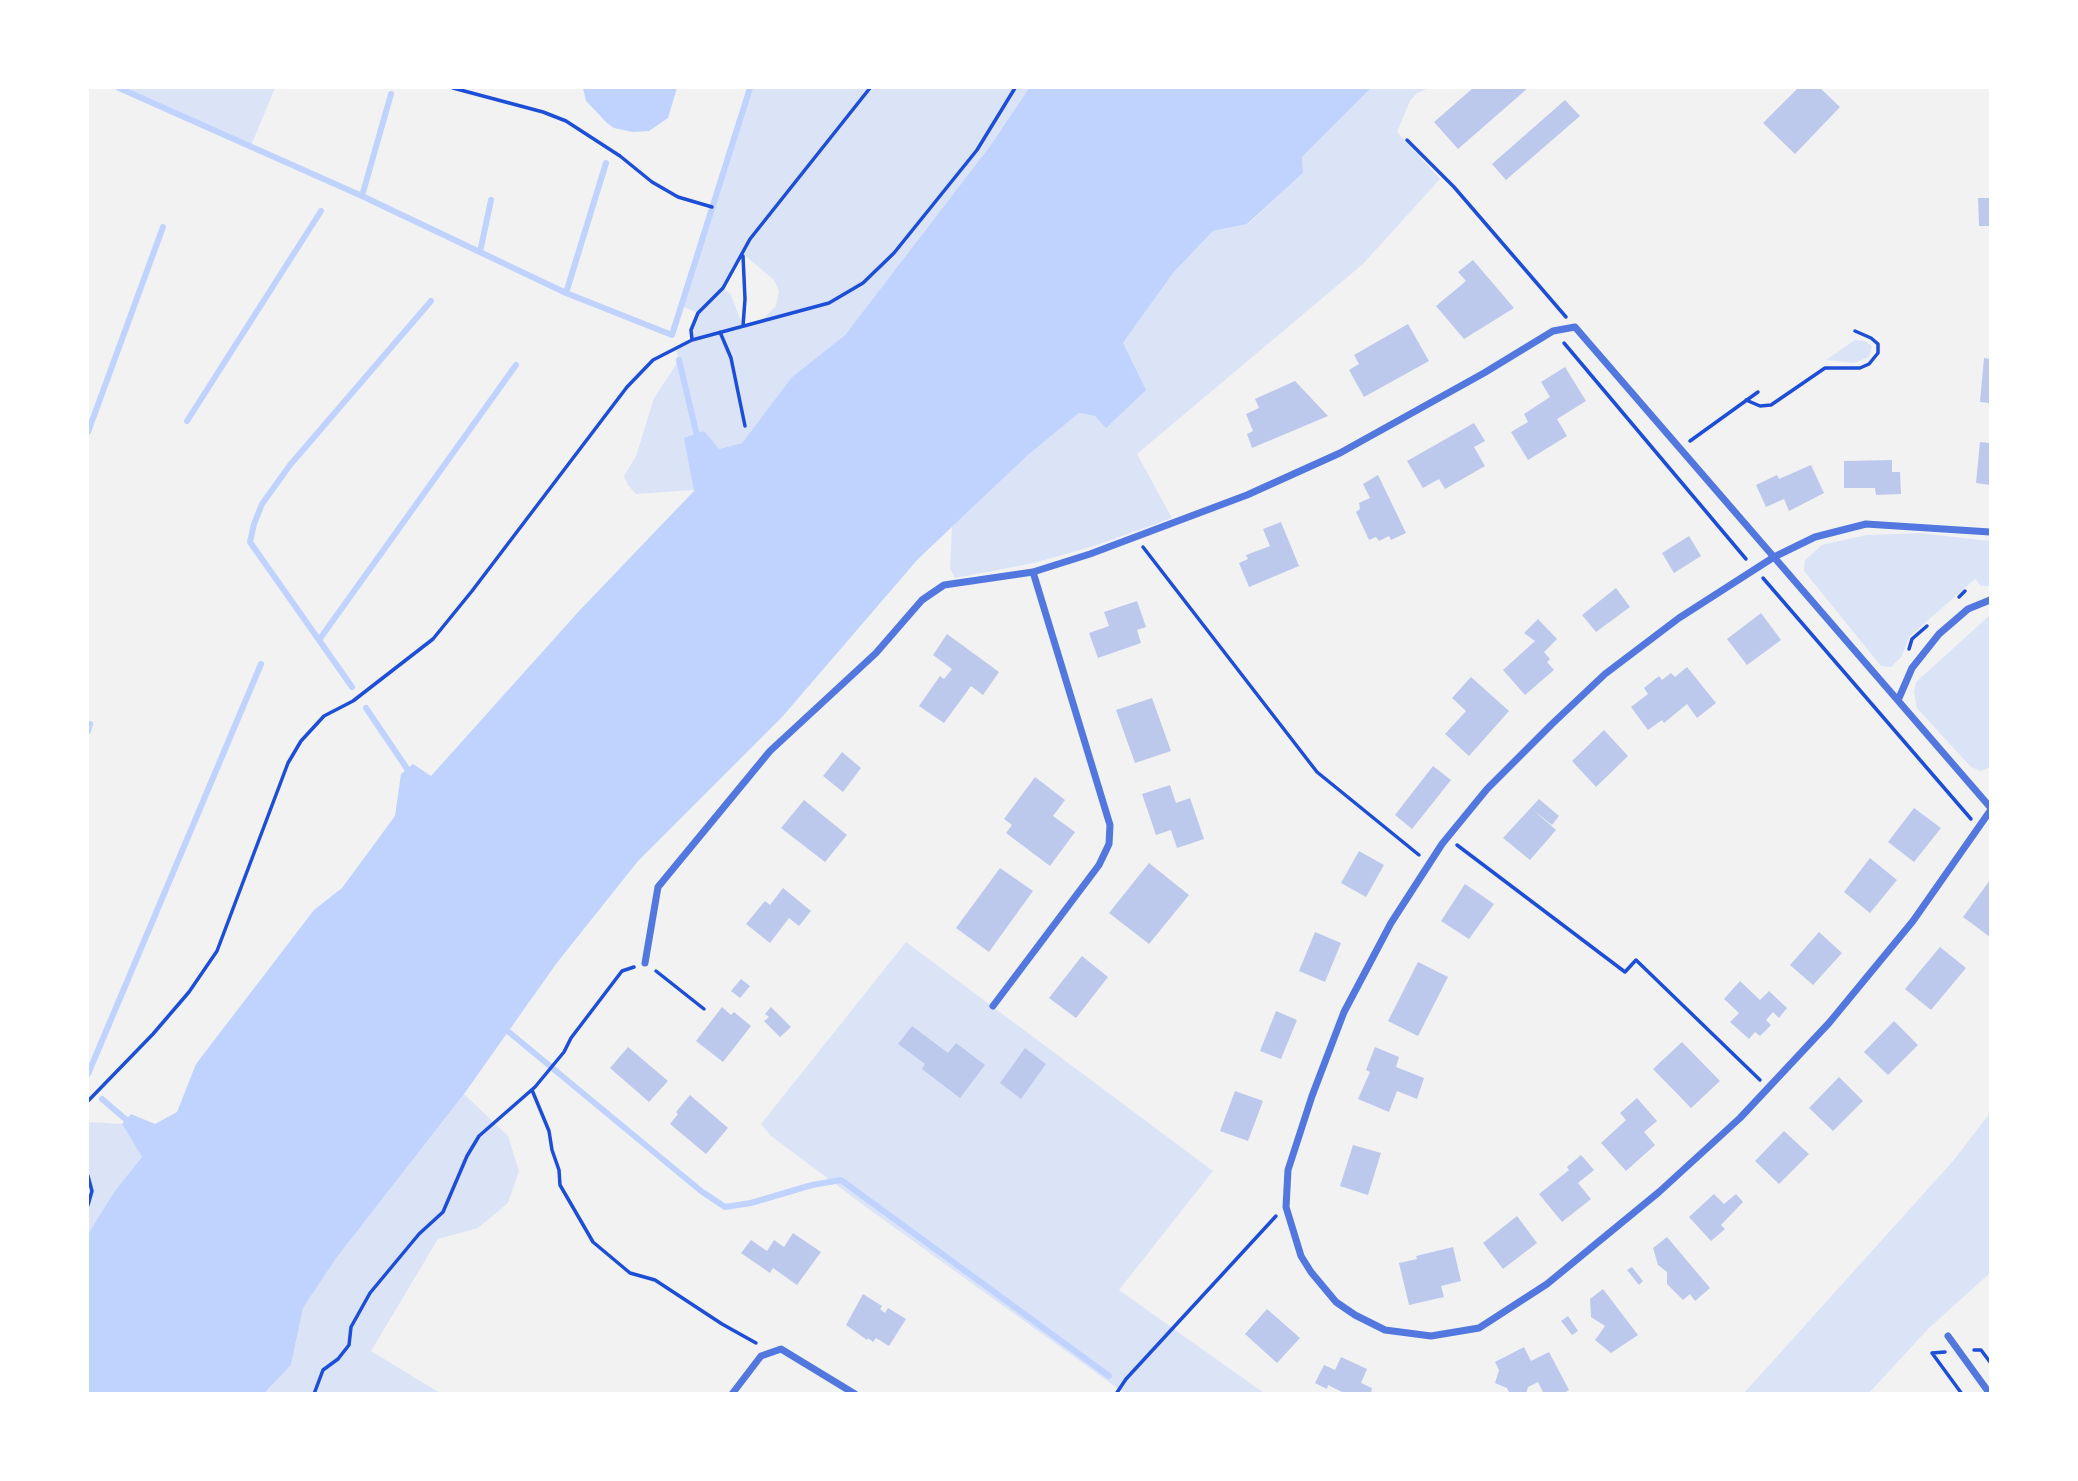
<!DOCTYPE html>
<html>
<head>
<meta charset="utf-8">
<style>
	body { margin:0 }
	#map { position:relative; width:2078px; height:1481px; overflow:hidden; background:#f2f2f2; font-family:"Fira Sans Condensed",sans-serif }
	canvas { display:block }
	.frame { position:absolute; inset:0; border:89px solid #fff; pointer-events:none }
</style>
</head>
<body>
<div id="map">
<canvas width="2078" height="1481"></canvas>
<div class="frame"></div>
</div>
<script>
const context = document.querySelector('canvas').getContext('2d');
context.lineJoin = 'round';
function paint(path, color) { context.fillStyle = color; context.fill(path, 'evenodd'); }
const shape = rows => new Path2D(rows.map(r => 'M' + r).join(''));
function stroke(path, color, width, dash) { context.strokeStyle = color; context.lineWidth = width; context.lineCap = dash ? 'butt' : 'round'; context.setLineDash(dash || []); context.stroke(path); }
const green = shape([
	[119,88,275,88,251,146],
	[750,88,1029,88,990,146,845,335,792,377,742,443,719,449,694,490,636,494,628,485,624,476,636,456,654,398,679,360,676,349,692,340,691,330,698,313,681,306],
	[743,254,774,280,779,291,776,306,761,321,743,326,731,295,723,288],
	[1371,88,1429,88,1417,93,1410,101,1397,132,1440,179,1363,264,1137,454,1172,518,1094,546,1034,563,955,578,950,568,952,527,1028,455,1079,413,1095,416,1123,343,1173,273,1213,231,1248,224,1303,173,1302,157],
	[1855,340,1865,341,1872,346,1869,357,1854,363,1826,360],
	[1920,533,1990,541,1990,586,1981,586,1975,579,1909,637,1902,656,1891,667,1881,666,1804,571,1805,560,1822,545,1866,535],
	[1990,615,1990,767,1981,771,1971,767,1917,708,1914,692,1916,682],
	[906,942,1213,1171,1119,1290,1264,1393,1124,1393,866,1207,771,1136,761,1124],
	[464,1094,508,1136,519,1171,508,1203,478,1228,438,1239,371,1351,440,1393,265,1394,291,1365,303,1308,337,1257],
	[1990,1113,1990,1273,1928,1329,1869,1393,1744,1393,1953,1161],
	[88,1122,122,1124,142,1157,114,1192,88,1234]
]);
const water = shape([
	[583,88,677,88,668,118,649,131,633,132,614,128,607,123,586,101],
	[1029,88,1371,88,1302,157,1303,173,1247,224,1213,231,1173,273,1123,343,1146,390,1106,428,1095,416,1079,413,1028,455,918,559,783,716,638,861,556,964,464,1094,337,1257,303,1308,291,1365,265,1393,88,1393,88,1234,114,1192,142,1157,122,1124,131,1114,155,1124,177,1112,196,1064,314,910,342,888,395,816,401,774,413,764,431,776,580,610,694,491,684,438,704,431,719,449,742,443,792,377,845,335,990,146]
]);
const stream = shape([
	[119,88,362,196,566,293,672,335,750,88],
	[362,196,391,94],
	[480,252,491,200],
	[566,293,606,163],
	[679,360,698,440],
	[187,421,321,211],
	[88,432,163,227],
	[319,640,516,365],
	[352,687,250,542,254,524,262,504,290,465,431,301],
	[366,708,412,776],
	[88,731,90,724],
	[504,1028,701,1191,725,1207,751,1203,812,1185,841,1180,1109,1376],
	[88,1074,261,664],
	[102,1099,130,1123]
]);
const building = shape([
	[1473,88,1528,88,1458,149,1434,122],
	[1798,88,1820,88,1840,107,1795,154,1763,123],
	[1565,100,1580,116,1506,180,1492,164],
	[1978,198,1990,198,1990,226,1979,226],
	[1473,260,1514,308,1464,339,1436,306,1466,281,1458,272],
	[1408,324,1429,361,1364,397,1349,370,1359,364,1354,355],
	[1984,358,1990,359,1990,403,1980,402],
	[1565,367,1586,401,1557,419,1567,436,1528,460,1511,432,1528,422,1524,414,1550,397,1541,382],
	[1295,381,1328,416,1252,448,1247,434,1253,431,1246,414,1259,408,1255,399],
	[1474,423,1485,441,1474,447,1485,466,1445,489,1439,479,1423,488,1407,461],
	[1980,442,1990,443,1990,485,1976,483],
	[1892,460,1892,472,1900,472,1901,494,1876,495,1875,488,1844,488,1844,461],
	[1811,465,1824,493,1789,511,1784,499,1766,507,1756,485,1777,475,1779,479],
	[1378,475,1406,533,1391,540,1389,536,1379,541,1376,537,1369,540,1356,512,1360,509,1359,503,1370,498,1363,484],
	[1281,522,1299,566,1249,587,1239,563,1248,559,1246,555,1270,546,1263,529],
	[1689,536,1701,556,1674,573,1662,553],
	[1616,588,1630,607,1596,632,1582,615],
	[1137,601,1146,627,1137,630,1141,643,1098,658,1089,633,1109,626,1104,612],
	[1761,613,1781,640,1747,665,1727,639],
	[1538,619,1557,639,1544,652,1550,659,1547,662,1554,670,1525,695,1503,670,1535,641,1524,633],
	[947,634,999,672,983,695,971,686,944,723,919,706,940,676,944,679,952,669,933,655],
	[1687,667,1716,703,1697,718,1687,704,1664,723,1662,720,1648,730,1631,707,1648,694,1644,688,1659,676,1662,680,1671,673,1675,677],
	[1471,677,1509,711,1469,756,1445,734,1466,711,1452,698],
	[1152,698,1171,751,1135,763,1116,710],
	[1604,730,1628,756,1596,787,1572,761],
	[842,752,861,768,843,792,823,776],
	[1433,766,1451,780,1412,829,1395,815],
	[1035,777,1065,800,1053,816,1075,832,1050,866,1006,833,1012,825,1004,819],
	[1170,785,1176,803,1190,798,1204,839,1177,848,1171,830,1156,835,1142,794],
	[1539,799,1559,816,1552,825,1533,810,1556,830,1530,860,1503,838],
	[804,800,847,835,825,862,781,828],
	[1914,808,1941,828,1914,862,1888,842],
	[1359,851,1384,865,1366,897,1341,883],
	[1870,858,1897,880,1870,913,1844,892],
	[1149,863,1189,895,1149,944,1109,913],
	[1000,868,1033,891,989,952,956,928],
	[1990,880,1990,937,1963,917],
	[1465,884,1494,904,1469,939,1441,921],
	[783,888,811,911,799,926,789,918,770,943,746,924,765,901,770,905],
	[1315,932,1341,943,1325,982,1299,971],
	[1819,932,1842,953,1813,985,1790,965],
	[1940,947,1966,968,1931,1010,1905,989],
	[1082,956,1108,977,1076,1018,1049,998],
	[1418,962,1448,977,1418,1036,1388,1021],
	[741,979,750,986,740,998,731,991],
	[1740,981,1760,1000,1769,991,1787,1008,1779,1018,1773,1012,1766,1020,1771,1025,1760,1036,1755,1032,1749,1039,1730,1022,1739,1013,1724,999],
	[722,1007,731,1015,734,1012,751,1026,723,1062,696,1041],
	[771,1007,791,1027,780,1037,764,1021,769,1017,765,1014],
	[1276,1011,1297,1020,1281,1059,1260,1051],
	[1894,1021,1918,1045,1888,1075,1864,1052],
	[912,1026,948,1053,956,1043,985,1065,960,1098,922,1069,925,1064,898,1044],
	[1682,1042,1720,1081,1691,1108,1653,1069],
	[628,1047,668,1081,649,1102,610,1068],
	[1375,1047,1399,1057,1396,1067,1424,1078,1417,1099,1397,1091,1389,1112,1358,1099,1370,1072,1366,1070],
	[1025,1048,1046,1064,1021,1099,1000,1083],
	[1839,1077,1863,1101,1833,1131,1809,1108],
	[1235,1091,1263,1101,1248,1141,1220,1131],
	[690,1095,728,1128,706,1154,670,1124,678,1114,676,1112],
	[1637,1098,1657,1121,1644,1132,1655,1145,1626,1171,1601,1143,1626,1120,1620,1113],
	[1784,1131,1809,1154,1779,1184,1755,1161],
	[1353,1145,1381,1153,1368,1195,1340,1186],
	[1581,1155,1594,1170,1578,1183,1591,1199,1562,1222,1539,1194,1569,1170,1567,1167],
	[1714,1194,1724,1204,1736,1194,1743,1202,1721,1225,1725,1229,1711,1241,1689,1217],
	[1517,1216,1537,1243,1503,1269,1483,1243],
	[793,1233,821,1252,797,1285,773,1268,770,1273,741,1253,751,1240,767,1251,774,1240,784,1247],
	[1667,1237,1710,1288,1695,1301,1690,1294,1683,1300,1667,1284,1667,1272,1658,1265,1653,1248],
	[1453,1247,1461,1281,1441,1286,1444,1297,1409,1305,1399,1263,1417,1259,1416,1256],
	[1632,1267,1643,1281,1639,1285,1627,1270],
	[1603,1289,1638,1335,1611,1353,1595,1340,1605,1326,1591,1317,1590,1299],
	[863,1294,882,1306,880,1309,885,1313,888,1308,906,1319,889,1346,876,1338,873,1342,868,1338,867,1340,846,1325],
	[1267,1309,1300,1338,1277,1363,1245,1334],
	[1568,1316,1578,1331,1572,1335,1561,1321],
	[1524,1347,1531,1361,1549,1352,1569,1390,1562,1394,1544,1394,1538,1382,1528,1387,1526,1394,1510,1394,1507,1388,1495,1383,1499,1370,1495,1362],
	[1341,1357,1367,1369,1361,1383,1372,1388,1371,1394,1346,1394,1328,1385,1327,1389,1315,1383,1324,1365,1335,1370]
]);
const path = shape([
	[453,88,543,112,566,121,620,156,652,182,678,197,712,207],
	[1407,140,1454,187,1566,317],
	[743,326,745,299,743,256],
	[720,332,731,358,745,426],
	[692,340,691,330,698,313,723,288,750,239,870,88],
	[1564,343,1746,559],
	[1746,400,1760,406,1771,405,1825,368,1860,368,1869,364,1878,353,1878,344,1871,338,1855,331],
	[1690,441,1758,392],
	[1143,547,1317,772,1419,855],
	[1763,578,1971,819],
	[1959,597,1965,591],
	[1909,649,1912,639,1927,626],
	[1457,845,1625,972,1636,960,1760,1080],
	[656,971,704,1009],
	[532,1090,549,1131,552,1150,559,1170,560,1185,593,1242,630,1273,655,1280,722,1324,756,1343],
	[88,1101,153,1034,189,992,217,951,288,763,301,741,324,716,353,701,433,639,472,591,627,387,653,360,692,340,829,303,863,283,894,253,977,150,1015,88],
	[88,1176,92,1191,88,1205],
	[1974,1350,1981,1350,1990,1362],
	[1945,1352,1932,1353,1962,1394],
	[314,1394,323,1370,338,1359,349,1345,351,1327,370,1293,419,1234,443,1212,467,1156,479,1136,535,1087,564,1052,571,1038,622,971,634,967],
	[1116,1394,1126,1379,1276,1216]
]);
const minor = shape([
	[1990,532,1866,524,1815,537,1774,557,1679,618,1605,674,1552,724,1487,789,1442,844,1391,923,1344,1012,1312,1096,1288,1170,1286,1207,1301,1256,1311,1272,1336,1302,1355,1315,1385,1330,1431,1336,1479,1328,1547,1284,1659,1192,1740,1118,1829,1023,1913,921,1990,811],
	[1899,698,1912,668,1939,634,1968,609,1990,600],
	[645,963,658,887,770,751,876,653,922,600,944,585,1033,572,1090,554,1247,495,1340,453,1484,373,1553,331,1575,327,1990,807],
	[993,1006,1099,865,1109,844,1110,825,1033,572],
	[1948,1336,1990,1394],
	[732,1394,761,1356,781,1349,855,1394]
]);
paint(green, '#dbe4f7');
paint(water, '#bfd3fe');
stroke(stream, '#bfd3fe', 6);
paint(building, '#bdc9ec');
stroke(path, '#1d4ed8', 3.5);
stroke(minor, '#5277de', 7);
</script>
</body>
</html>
